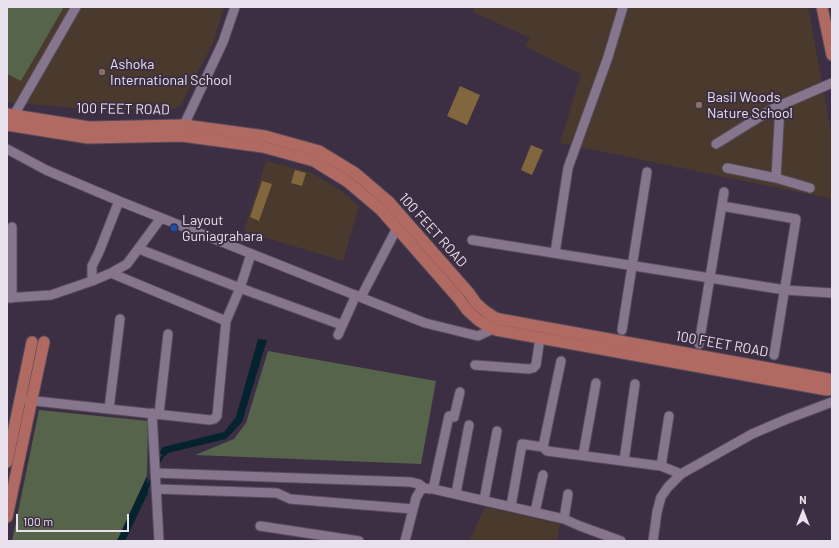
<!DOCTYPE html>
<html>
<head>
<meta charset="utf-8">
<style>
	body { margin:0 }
	#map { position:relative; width:839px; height:548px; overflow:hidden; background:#3d2f43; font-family:Barlow,sans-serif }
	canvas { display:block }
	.frame { position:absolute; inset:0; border:8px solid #eae1ee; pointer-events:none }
	.north { position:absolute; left:783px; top:492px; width:40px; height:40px; -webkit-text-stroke:3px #3d2f43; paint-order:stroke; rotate:0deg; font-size:11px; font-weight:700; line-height:16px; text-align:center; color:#eae1ee }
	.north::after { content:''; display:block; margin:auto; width:14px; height:18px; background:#eae1ee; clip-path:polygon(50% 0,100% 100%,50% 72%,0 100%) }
	.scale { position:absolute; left:16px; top:514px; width:113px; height:18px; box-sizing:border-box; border:2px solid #eae1ee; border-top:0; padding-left:5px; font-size:12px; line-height:14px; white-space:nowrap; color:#eae1ee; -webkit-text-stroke:3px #3d2f43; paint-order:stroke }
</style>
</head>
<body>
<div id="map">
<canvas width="839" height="548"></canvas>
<div class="frame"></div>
<div class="north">N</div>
<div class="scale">100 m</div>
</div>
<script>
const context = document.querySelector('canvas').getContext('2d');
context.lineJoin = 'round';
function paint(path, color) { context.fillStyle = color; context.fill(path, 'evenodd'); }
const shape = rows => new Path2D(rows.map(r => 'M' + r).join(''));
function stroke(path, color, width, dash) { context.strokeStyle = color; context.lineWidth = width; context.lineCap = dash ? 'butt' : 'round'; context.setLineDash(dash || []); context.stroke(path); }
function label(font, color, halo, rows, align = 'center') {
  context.font = font + ' Barlow,sans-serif'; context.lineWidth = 4; context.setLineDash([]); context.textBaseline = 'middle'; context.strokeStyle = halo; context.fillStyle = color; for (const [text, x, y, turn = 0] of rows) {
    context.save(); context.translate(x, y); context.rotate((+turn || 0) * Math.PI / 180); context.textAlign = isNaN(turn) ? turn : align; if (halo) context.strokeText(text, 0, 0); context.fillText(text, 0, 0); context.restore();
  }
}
const education = shape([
	[7,7,224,7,213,43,180,106,170,110,74,108,7,102],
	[475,7,808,7,832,136,832,199,560,143,581,74,525,46,530,38,473,12],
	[266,161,310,172,340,190,359,206,343,261,244,231],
	[485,507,560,524,557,541,469,541]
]);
const green = shape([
	[7,7,64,7,21,81,7,74],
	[268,351,436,381,421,464,195,455,234,439,246,423],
	[39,410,148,421,147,476,117,541,12,541]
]);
const water = shape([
	[258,339,267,340,242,422,226,439,168,453,166,456,159,453,163,447,224,432,236,417],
	[147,476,148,493,125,541,117,541]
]);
const stream = shape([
	[159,463,165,452],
	[147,489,152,477]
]);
const building = shape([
	[460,86,480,95,467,125,447,116],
	[531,145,543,150,532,175,521,170],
	[295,170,306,173,302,186,291,183],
	[262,181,272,184,259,221,250,217]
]);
const minor = shape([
	[14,115,76,7],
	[183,131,184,125,223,42,235,7],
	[716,144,774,108,832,83],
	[7,149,46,170,119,201,425,323,478,336,493,329,496,325],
	[727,168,776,178,780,106],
	[776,178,810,188],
	[722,206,796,219,774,355],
	[12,227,12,298],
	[472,240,785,290,832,293],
	[139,249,240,288,342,325],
	[555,253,568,168,608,57,623,7],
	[111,273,226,321],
	[92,281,92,266,99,252,119,201],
	[361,297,397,228],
	[7,298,51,295,92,281,111,273,127,264,161,218],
	[622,330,647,172],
	[338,335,356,295],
	[699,344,724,192],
	[561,361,543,447,547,451,661,466,681,474],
	[475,365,529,369,533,368,536,365,540,338],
	[460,392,454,417,449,416,433,489,564,519,580,526,621,541],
	[26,400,210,420,214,419,217,416,226,321,240,288,251,254],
	[109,409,120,319],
	[152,413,159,541],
	[159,414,168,334],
	[583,455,596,383],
	[624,461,635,384],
	[661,466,669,416],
	[155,473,410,482,419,484,424,488],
	[156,489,277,493,290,499,413,509],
	[456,493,469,425],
	[484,500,497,431],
	[511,506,522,444,543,447],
	[535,512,543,475],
	[564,519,568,494],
	[260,526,359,541],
	[405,541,416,498,420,491,424,488,430,489],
	[653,541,657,512,661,497,668,487,681,474,752,434,787,419,832,402]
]);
const major = shape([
	[822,7,832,55],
	[7,114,89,127,184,125,265,136,319,151,355,173,389,202,469,293,476,303,485,311,494,317,499,319,828,379,832,383],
	[7,125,88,138,182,136,263,147,314,161,348,182,381,210,459,299,467,310,478,320,489,327,496,330,827,390,832,389],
	[7,462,32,342],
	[7,517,44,342]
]);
const markers = [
	[102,72,4,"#8d6e63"],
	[699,105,4,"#8d6e63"],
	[174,228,4,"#1a4fb4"]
];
const poiNames = [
	["Ashoka",110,64],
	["International School",110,80],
	["Basil Woods",707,97],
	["Nature School",707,113],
	["Layout",182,220],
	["Guniagrahara",182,236]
];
const streetNames = [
	["100 FEET ROAD",123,109,1],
	["100 FEET ROAD",433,230,48],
	["100 FEET ROAD",722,344,10]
];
paint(education, '#493a2d');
paint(green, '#56644b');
paint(water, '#04232e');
stroke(stream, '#04232e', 2.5);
paint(building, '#82663d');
stroke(minor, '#574c5c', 11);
stroke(major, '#574c5c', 13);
stroke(minor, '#86768d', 9);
stroke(major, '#b16a61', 11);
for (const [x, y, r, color] of markers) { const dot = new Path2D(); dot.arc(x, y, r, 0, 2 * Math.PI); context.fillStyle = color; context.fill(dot); stroke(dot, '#3d2f43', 1.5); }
label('14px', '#eae1ee', '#3d2f43', poiNames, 'left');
label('14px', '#eae1ee', '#3d2f43', streetNames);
</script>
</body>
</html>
